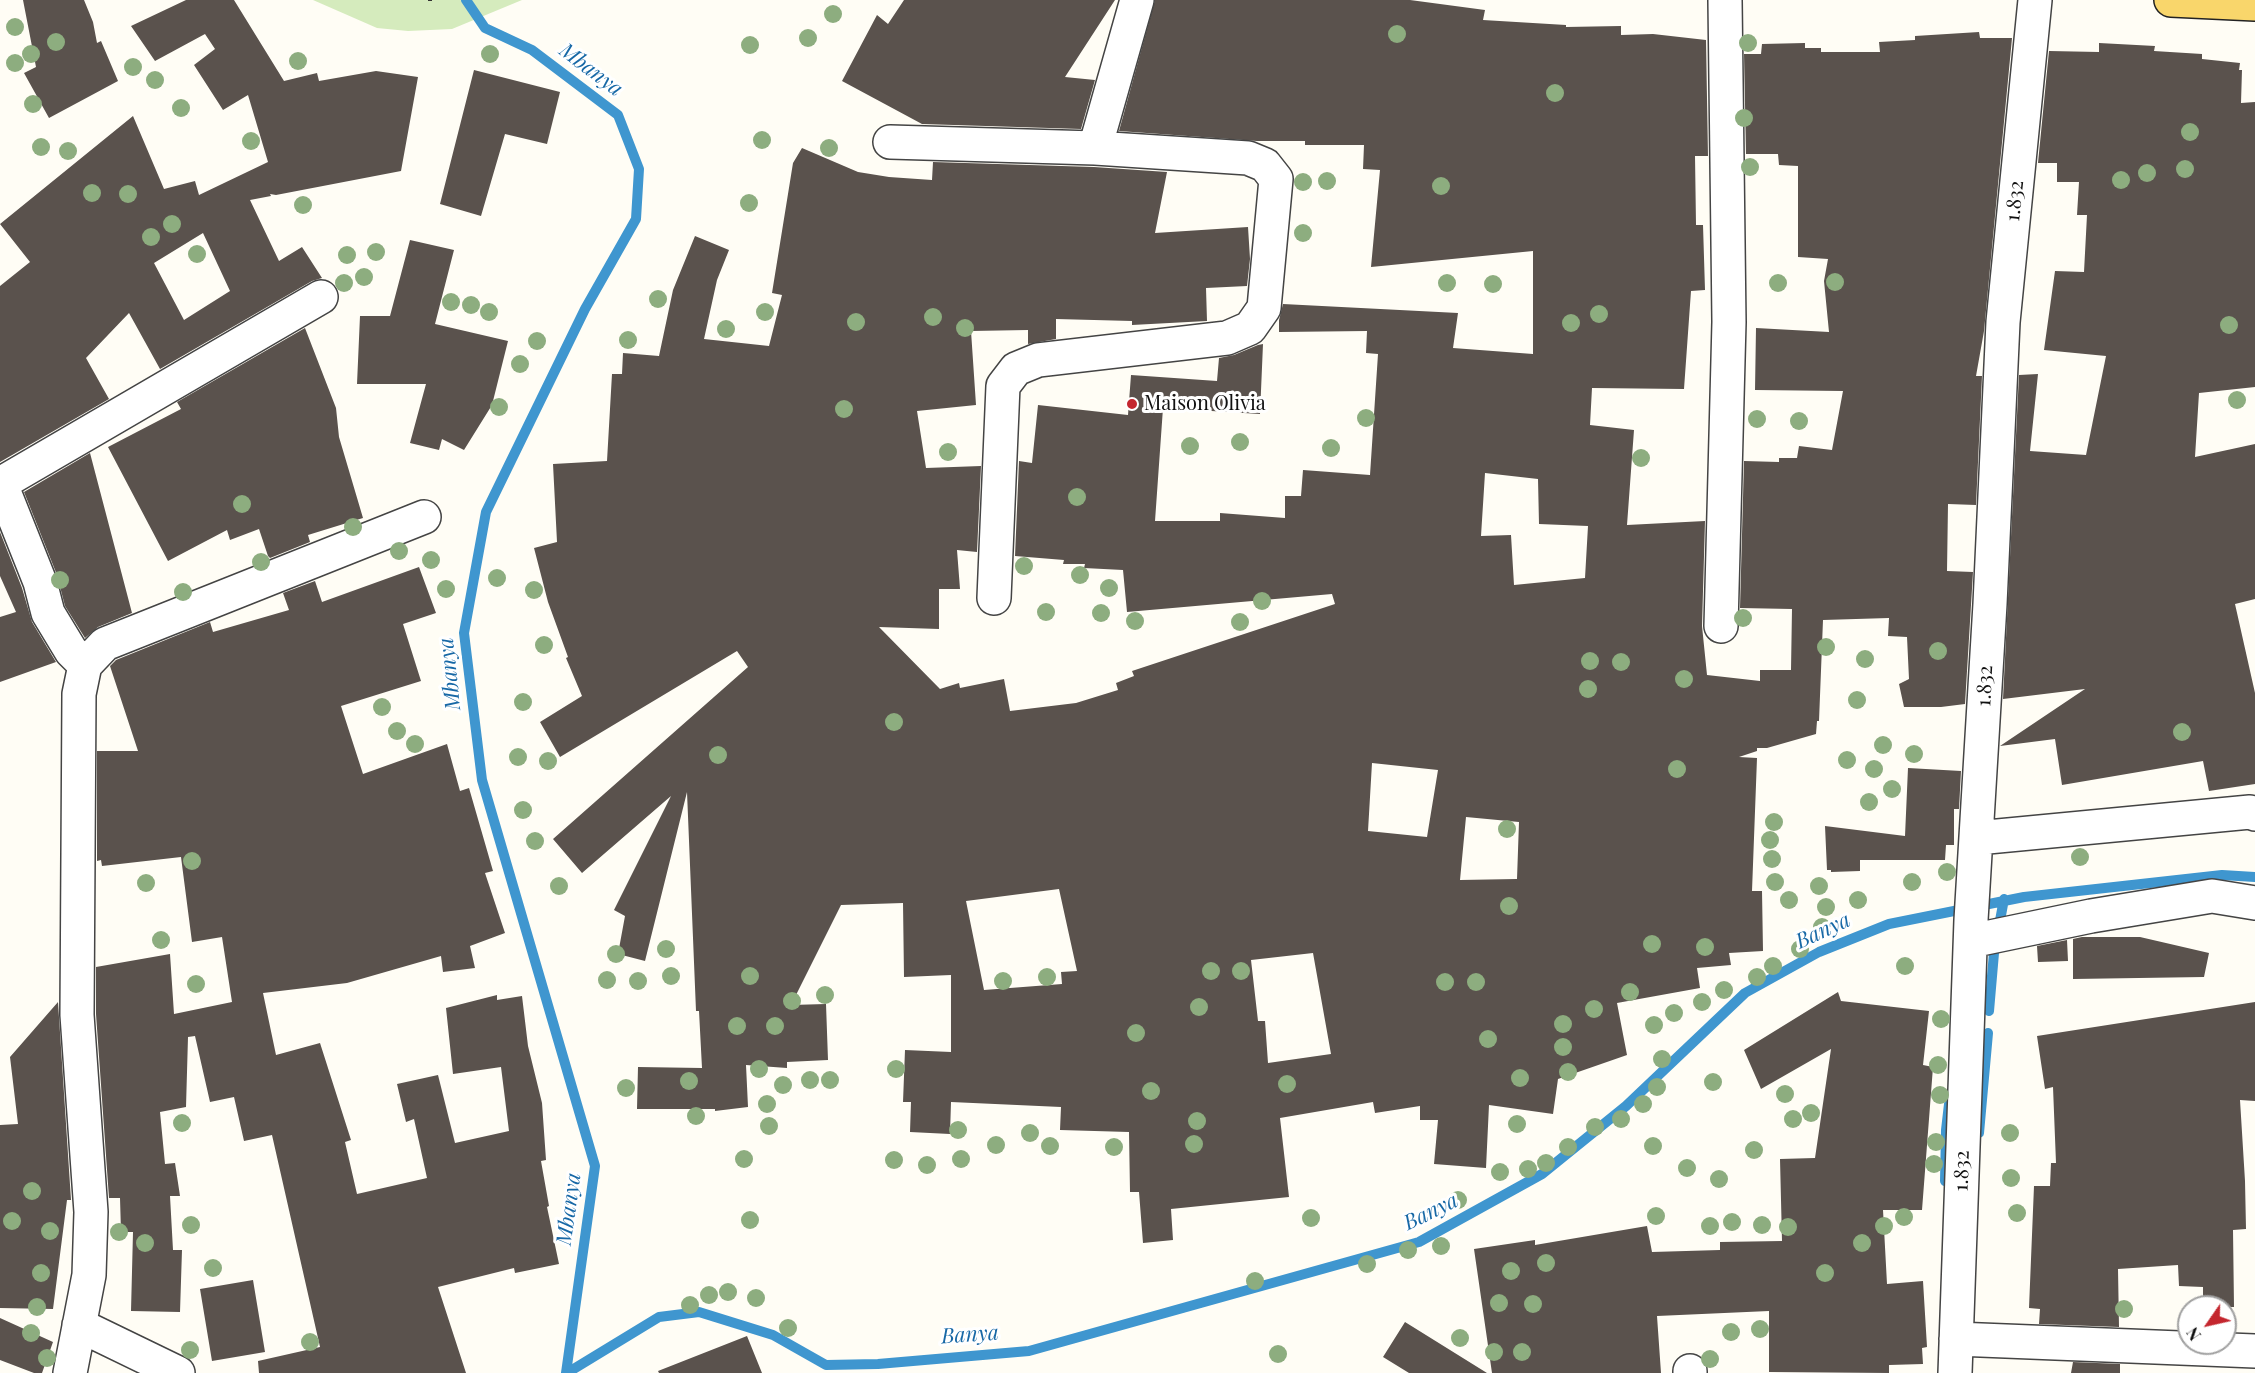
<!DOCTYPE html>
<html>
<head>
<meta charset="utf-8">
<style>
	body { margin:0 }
	#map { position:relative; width:2255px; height:1373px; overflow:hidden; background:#fffdf5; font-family:"Playfair Display",serif }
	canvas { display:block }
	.north { position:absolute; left:2177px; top:1295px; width:60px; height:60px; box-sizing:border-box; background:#fff; border:2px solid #a0a0a0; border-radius:50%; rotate:236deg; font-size:16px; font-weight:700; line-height:24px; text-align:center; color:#111 }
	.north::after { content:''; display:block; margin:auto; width:21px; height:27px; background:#c4262e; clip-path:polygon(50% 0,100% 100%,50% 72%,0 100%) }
</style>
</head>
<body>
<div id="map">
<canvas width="2255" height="1373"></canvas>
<div class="north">N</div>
</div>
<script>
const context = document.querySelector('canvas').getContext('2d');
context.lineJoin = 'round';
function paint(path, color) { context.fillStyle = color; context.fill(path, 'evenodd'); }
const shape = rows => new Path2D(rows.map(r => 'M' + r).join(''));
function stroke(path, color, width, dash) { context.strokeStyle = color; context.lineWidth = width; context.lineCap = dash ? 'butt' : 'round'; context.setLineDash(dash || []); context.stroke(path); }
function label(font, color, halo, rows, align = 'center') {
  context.font = font + ' "Playfair Display",serif'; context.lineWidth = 6; context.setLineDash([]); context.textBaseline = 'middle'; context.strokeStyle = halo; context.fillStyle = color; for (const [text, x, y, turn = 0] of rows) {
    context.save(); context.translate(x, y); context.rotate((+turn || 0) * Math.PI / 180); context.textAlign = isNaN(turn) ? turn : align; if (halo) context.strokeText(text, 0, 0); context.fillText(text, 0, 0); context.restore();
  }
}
const green = shape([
	[313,0,522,0,452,29,408,31,377,28]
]);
const stream = shape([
	[466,0,485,28,532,50,618,115,639,169,636,219,585,309,486,512,464,633,482,780,595,1166,566,1373],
	[1989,1011,1994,953,2004,899],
	[1979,1133,1988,1033],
	[1945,1181,1946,1130,1949,1104],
	[567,1373,659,1317,699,1312,773,1335,826,1365,878,1364,1029,1351,1419,1242,1542,1174,1626,1106,1745,993,1819,952,1889,924,2024,897,2222,875,2255,877]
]);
const building = shape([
	[23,0,84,0,93,22,97,43,101,41,118,81,49,118,24,73,36,67],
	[186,0,234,0,284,81,317,73,319,81,376,71,418,77,401,171,276,195,270,194,271,196,250,200,279,261,302,247,322,278,312,281,160,369,129,313,86,358,109,399,0,462,0,286,30,262,0,224,133,116,164,189,195,181,199,195,268,162,248,95,223,110,194,65,215,49,205,34,155,61,131,26],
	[203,233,230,291,184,320,154,263],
	[904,0,1115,0,1065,77,1095,80,1081,129,922,124,842,81,877,15,888,24],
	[1155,0,1410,0,1485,10,1483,20,1566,25,1566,27,1621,26,1621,35,1653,34,1706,40,1708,156,1695,156,1696,225,1703,225,1705,290,1691,291,1684,389,1592,388,1590,425,1634,430,1627,525,1705,521,1702,626,1707,675,1760,681,1760,670,1791,670,1792,609,1740,608,1744,461,1779,462,1779,458,1797,458,1799,446,1832,450,1843,391,1755,390,1756,328,1829,332,1824,281,1828,259,1798,257,1798,166,1779,165,1778,154,1746,154,1744,54,1761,54,1762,44,1805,43,1805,48,1821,48,1821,52,1880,52,1879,42,1915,40,1915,36,1979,32,1980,38,2012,38,1984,331,1976,376,1982,376,1976,505,1948,504,1947,571,1973,572,1965,704,1941,707,1904,707,1899,684,1909,679,1907,637,1888,636,1889,618,1823,620,1819,721,1817,721,1816,734,1767,748,1757,748,1757,751,1739,757,1757,758,1752,891,1762,891,1763,951,1729,953,1731,965,1697,968,1700,988,1617,1003,1627,1055,1558,1079,1553,1114,1489,1105,1486,1168,1434,1164,1438,1120,1420,1120,1420,1106,1375,1113,1373,1102,1280,1118,1289,1197,1171,1209,1173,1240,1143,1243,1139,1192,1130,1192,1129,1132,1060,1130,1061,1107,951,1102,950,1134,910,1132,911,1102,903,1102,905,1050,951,1052,951,975,904,977,903,903,841,905,791,1005,826,1004,828,1060,787,1062,787,1068,746,1065,748,1107,715,1111,715,1109,637,1109,638,1067,702,1068,699,1011,696,1011,687,792,645,961,618,954,625,916,614,910,671,796,582,873,553,839,748,667,737,651,560,757,540,722,582,696,566,658,568,657,548,602,534,548,557,542,553,464,607,461,612,374,622,374,623,353,659,356,673,290,695,236,729,250,717,280,704,339,769,346,782,295,772,293,793,163,802,148,858,172,889,177,932,180,933,162,1094,167,1167,172,1155,233,1248,227,1250,259,1247,286,1206,288,1207,321,1132,325,1132,321,1056,319,1056,339,1028,344,1028,330,971,331,976,405,917,411,926,468,981,466,977,552,957,550,960,589,939,589,939,629,879,627,940,689,959,683,960,688,1004,679,1010,711,1076,703,1118,690,1116,683,1134,676,1132,671,1335,604,1332,594,1127,612,1123,570,1084,568,1085,564,1063,564,1064,560,1015,556,1019,461,1032,463,1038,405,1128,415,1131,375,1217,381,1219,358,1234,355,1258,345,1263,344,1260,414,1163,408,1155,521,1220,521,1220,513,1285,518,1285,496,1301,496,1303,470,1370,475,1378,354,1366,353,1367,331,1279,332,1279,320,1283,304,1458,313,1453,348,1533,354,1533,251,1371,267,1380,170,1363,169,1364,145,1305,145,1305,141,1257,141,1119,131],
	[1485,473,1538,479,1539,524,1588,526,1585,578,1514,585,1511,535,1481,536],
	[1372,763,1438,770,1427,837,1368,831],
	[1466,817,1519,822,1517,879,1460,880],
	[1059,889,1077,971,1061,972,1062,984,984,990,966,901],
	[1313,953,1331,1054,1268,1063,1265,1021,1258,1021,1251,960],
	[2099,43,2155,46,2154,51,2202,54,2202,59,2240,63,2239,70,2242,70,2241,103,2255,102,2255,387,2199,393,2195,457,2255,444,2255,599,2235,604,2255,693,2255,784,2209,791,2203,761,2062,785,2055,739,2000,746,2085,689,2003,699,2019,375,2038,374,2030,451,2086,455,2106,356,2044,350,2055,271,2084,272,2087,215,2077,215,2079,182,2057,182,2057,163,2038,163,2049,51,2099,52],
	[474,70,560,92,547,144,505,134,481,216,440,204],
	[410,240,454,250,435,324,508,341,492,405,464,450,442,439,439,450,410,443,426,384,357,384,360,316,390,316],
	[305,328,336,408,339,437,363,518,308,535,310,542,270,558,268,556,259,529,230,540,227,530,168,561,108,447,181,409,177,402],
	[90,453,132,613,98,627,85,638,65,606,57,575,24,492],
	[0,532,22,588,32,622,56,662,0,682,0,617,16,612,0,576],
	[419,567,436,613,403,624,421,681,341,706,363,774,447,744,460,791,469,788,493,871,485,873,505,933,470,946,475,968,443,972,441,956,347,983,263,993,276,1055,320,1043,351,1140,345,1142,357,1194,427,1178,414,1119,406,1122,397,1084,438,1075,455,1143,509,1131,501,1067,453,1074,446,1008,497,995,497,1000,522,996,528,1046,542,1103,546,1160,541,1161,549,1206,547,1207,559,1264,515,1273,514,1268,438,1287,466,1373,259,1373,258,1361,320,1347,272,1135,244,1141,234,1097,210,1102,195,1036,188,1037,186,1107,160,1112,165,1164,175,1163,180,1196,170,1196,173,1250,182,1250,180,1312,131,1311,133,1232,121,1232,120,1198,109,1198,96,1014,96,967,170,954,174,1014,232,1002,222,937,192,942,181,857,102,866,101,860,97,861,97,751,138,751,110,666,116,660,210,622,213,632,289,610,283,593,315,581,322,602],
	[1908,768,1961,771,1959,809,1954,809,1954,845,1946,845,1945,860,1860,860,1860,871,1831,872,1831,870,1827,870,1825,826,1905,836],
	[2082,937,2140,937,2209,953,2204,977,2073,979,2073,939],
	[2067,940,2068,961,2038,962,2037,946],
	[1838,992,1841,1001,1929,1011,1923,1065,1933,1067,1922,1210,1883,1210,1887,1284,1923,1281,1927,1347,1922,1348,1923,1364,1889,1365,1889,1373,1769,1372,1769,1311,1657,1316,1661,1373,1492,1373,1474,1249,1535,1240,1535,1245,1647,1226,1652,1252,1720,1250,1720,1242,1782,1241,1780,1159,1815,1158,1831,1049,1761,1089,1744,1050],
	[58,1002,71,1200,67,1200,53,1309,0,1308,0,1125,18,1124,10,1057],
	[2255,1002,2255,1101,2240,1100,2245,1181,2246,1229,2233,1230,2234,1307,2203,1307,2203,1287,2179,1286,2178,1265,2118,1269,2119,1327,2039,1324,2040,1309,2029,1308,2034,1186,2050,1186,2051,1163,2056,1163,2053,1087,2045,1089,2037,1036],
	[253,1280,265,1352,212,1361,200,1289],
	[0,1318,53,1342,42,1373,34,1373,0,1360],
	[1405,1322,1487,1373,1409,1373,1383,1357],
	[747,1336,762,1373,659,1373,658,1371],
	[2073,1362,2120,1364,2120,1373,2071,1373]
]);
const path = shape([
	[430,0,430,1]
]);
const minor = shape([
	[890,142,1095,148,1248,158,1265,165,1276,179,1264,308,1250,328,1227,338,1038,360,1016,369,1003,386,994,598],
	[1095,148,1137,0],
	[0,484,321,297],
	[1,484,40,582,48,613,71,651,85,665],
	[1721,626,1729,322,1725,0],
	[1977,838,2250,812,2255,814],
	[1971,941,2091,916,2212,896,2255,903],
	[79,1325,178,1373],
	[1956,1339,2255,1351],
	[1690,1371,1690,1373],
	[70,1373,89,1275,91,1212,77,1015,79,694,85,665,105,644,424,517],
	[1955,1373,1971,920,1990,604,2003,322,2035,0]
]);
const major = shape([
	[2171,0,2255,4]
]);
const trees = [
	[833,14],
	[15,27],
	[1397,34],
	[808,38],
	[56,42],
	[1748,43],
	[750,45],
	[31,54],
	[490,54],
	[298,61],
	[15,63],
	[133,67],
	[155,80],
	[1555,93],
	[33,104],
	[181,108],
	[1744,118],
	[2190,132],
	[762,140],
	[251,141],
	[41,147],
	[829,148],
	[68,151],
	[1750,167],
	[2185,169],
	[2147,173],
	[2121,180],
	[1327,181],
	[1303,182],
	[1441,186],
	[92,193],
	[128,194],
	[749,203],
	[303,205],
	[172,224],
	[1303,233],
	[151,237],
	[376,252],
	[197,254],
	[347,255],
	[364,277],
	[1835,282],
	[344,283],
	[1447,283],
	[1778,283],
	[1493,284],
	[658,299],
	[451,302],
	[471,305],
	[489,312],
	[765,312],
	[1599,314],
	[933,317],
	[856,322],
	[1571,323],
	[2229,325],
	[965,328],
	[726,329],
	[628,340],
	[537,341],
	[520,364],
	[2237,400],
	[499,407],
	[844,409],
	[1366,418],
	[1757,419],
	[1799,421],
	[1240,442],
	[1190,446],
	[1331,448],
	[948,452],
	[1641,458],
	[1077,497],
	[242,504],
	[353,527],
	[399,551],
	[431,560],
	[261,562],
	[1024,566],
	[1080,575],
	[497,578],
	[60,580],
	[1109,588],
	[446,589],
	[534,590],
	[183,592],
	[1262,601],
	[1046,612],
	[1101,613],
	[1743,618],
	[1135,621],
	[1240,622],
	[544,645],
	[1826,647],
	[1938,651],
	[1865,659],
	[1590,661],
	[1621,662],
	[1684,679],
	[1588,689],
	[1857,700],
	[523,702],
	[382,707],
	[894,722],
	[397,731],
	[2182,732],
	[415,744],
	[1883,745],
	[1914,754],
	[718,755],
	[518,757],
	[1847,760],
	[548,761],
	[1677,769],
	[1874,769],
	[1892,789],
	[1869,802],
	[523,810],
	[1774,822],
	[1507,829],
	[1770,840],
	[535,841],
	[2080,857],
	[1772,859],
	[192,861],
	[1947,872],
	[1775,882],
	[1912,882],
	[146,883],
	[559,886],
	[1819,886],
	[1789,900],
	[1858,900],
	[1509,906],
	[1826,907],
	[1822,927],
	[161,940],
	[1652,944],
	[1705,947],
	[666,949],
	[1800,949],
	[616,954],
	[1773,966],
	[1905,966],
	[1211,971],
	[1241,971],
	[671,976],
	[750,976],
	[1047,977],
	[1757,977],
	[607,980],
	[638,981],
	[1003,981],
	[1445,982],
	[1476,982],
	[196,984],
	[1724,990],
	[1630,992],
	[825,995],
	[792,1001],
	[1702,1002],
	[1199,1007],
	[1594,1009],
	[1674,1013],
	[1941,1019],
	[1563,1024],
	[1654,1025],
	[737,1026],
	[775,1026],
	[1136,1033],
	[1488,1039],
	[1563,1047],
	[1662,1059],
	[1938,1065],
	[759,1069],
	[896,1069],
	[1568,1072],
	[1520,1078],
	[810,1080],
	[830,1080],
	[689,1081],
	[1713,1082],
	[1287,1084],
	[783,1085],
	[1657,1087],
	[626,1088],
	[1151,1091],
	[1785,1094],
	[1940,1095],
	[767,1104],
	[1643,1104],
	[1811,1113],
	[696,1116],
	[1621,1119],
	[1793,1119],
	[1197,1121],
	[182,1123],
	[1517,1124],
	[769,1126],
	[1595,1127],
	[958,1130],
	[1030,1133],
	[2010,1133],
	[1936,1142],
	[1194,1144],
	[996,1145],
	[1050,1146],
	[1653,1146],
	[1114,1147],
	[1568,1147],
	[1754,1150],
	[744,1159],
	[961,1159],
	[894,1160],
	[1546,1163],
	[1934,1164],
	[927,1165],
	[1687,1168],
	[1528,1169],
	[1500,1172],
	[2011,1178],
	[1719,1179],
	[32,1191],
	[1458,1200],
	[2017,1213],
	[1656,1216],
	[1904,1217],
	[1311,1218],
	[750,1220],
	[12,1221],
	[1732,1222],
	[191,1225],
	[1762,1225],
	[1710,1226],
	[1884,1226],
	[1788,1227],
	[50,1231],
	[119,1232],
	[145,1243],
	[1862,1243],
	[1441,1246],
	[1408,1250],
	[1546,1263],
	[1367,1264],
	[213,1268],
	[1511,1271],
	[41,1273],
	[1825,1273],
	[1255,1281],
	[728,1292],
	[709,1295],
	[756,1298],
	[1499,1303],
	[1533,1304],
	[690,1305],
	[37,1307],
	[2124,1309],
	[788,1328],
	[1760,1329],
	[1731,1332],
	[31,1333],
	[1460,1338],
	[310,1342],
	[190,1350],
	[1494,1352],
	[1522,1352],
	[1278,1354],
	[47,1358],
	[1710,1359]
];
const markers = [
	[1132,404,6,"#c4262e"]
];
const streetNames = [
	["1.832",2015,201,-84],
	["1.832",1985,686,-87],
	["1.832",1962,1171,-88]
];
const poiNames = [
	["Maison Olivia",1144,404]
];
const waterNames = [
	["Mbanya",591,70,37],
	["Mbanya",450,674,-96],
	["Banya",1823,931,-25],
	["Mbanya",569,1209,-82],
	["Banya",1431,1212,-26],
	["Banya",970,1335,-4]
];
paint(green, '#d5ebbd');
stroke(stream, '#3f96cf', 10);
paint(building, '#5a524d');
stroke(minor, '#444', 36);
stroke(major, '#222', 36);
stroke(path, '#333', 4, [6, 3]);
stroke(minor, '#fff', 33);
stroke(major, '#f9d66b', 33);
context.fillStyle = '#8dad7f';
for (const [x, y] of trees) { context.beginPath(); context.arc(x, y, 9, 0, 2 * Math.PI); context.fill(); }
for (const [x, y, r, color] of markers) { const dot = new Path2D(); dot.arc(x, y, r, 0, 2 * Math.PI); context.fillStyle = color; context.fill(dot); stroke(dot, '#fff', 2); }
label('20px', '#111', '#fff', streetNames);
label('20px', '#111', '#fff', poiNames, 'left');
label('italic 21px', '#1768a6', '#fff', waterNames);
</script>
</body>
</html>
